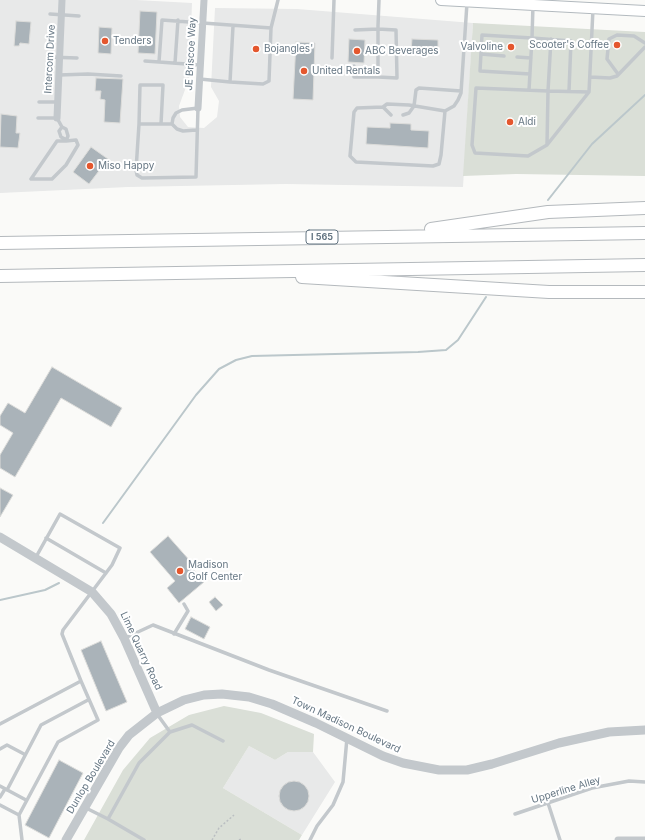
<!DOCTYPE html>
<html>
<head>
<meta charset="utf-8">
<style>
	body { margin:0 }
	canvas { display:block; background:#fafaf8 }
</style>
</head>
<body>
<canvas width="645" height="840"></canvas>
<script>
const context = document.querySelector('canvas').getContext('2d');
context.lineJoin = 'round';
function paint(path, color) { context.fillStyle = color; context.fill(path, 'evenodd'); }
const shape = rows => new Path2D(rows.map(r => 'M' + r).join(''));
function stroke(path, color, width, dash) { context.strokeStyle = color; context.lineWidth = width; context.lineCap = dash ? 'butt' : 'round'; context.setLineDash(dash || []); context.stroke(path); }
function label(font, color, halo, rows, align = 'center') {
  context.font = font + ' Inter,sans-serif'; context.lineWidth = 4; context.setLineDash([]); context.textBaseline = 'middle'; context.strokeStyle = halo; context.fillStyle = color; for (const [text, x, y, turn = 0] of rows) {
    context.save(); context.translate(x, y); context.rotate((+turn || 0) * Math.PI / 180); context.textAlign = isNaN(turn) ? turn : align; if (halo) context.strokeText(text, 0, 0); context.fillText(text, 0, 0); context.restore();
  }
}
const built = shape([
	[0,0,136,0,192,3,189,79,179,106,180,117,188,127,204,128,217,117,219,101,211,87,215,8,297,9,473,23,463,187,286,184,128,187,0,193],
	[249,746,275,760,288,752,313,752,335,782,302,835,223,788]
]);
const green = shape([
	[473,23,645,32,645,176,516,174,463,176],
	[224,706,261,713,314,734,313,752,288,752,275,760,249,746,223,788,302,835,299,840,84,840,123,770,150,738,189,715]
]);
const stream = shape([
	[548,200,592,144,645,95],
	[103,523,196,395,219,369,236,360,252,356,418,352,446,350,458,340,486,297],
	[0,600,45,590,59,583]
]);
const building = shape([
	[140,11,157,12,155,54,138,53,140,11],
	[16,21,31,22,29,44,20,43,19,46,14,46,16,21],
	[99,27,112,28,111,54,98,53,99,27],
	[349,39,365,40,364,63,348,62,349,39],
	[412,39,438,40,438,54,411,52,412,39],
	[296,42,315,43,313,100,293,99,296,42],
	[96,78,123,79,120,123,104,122,105,100,100,99,101,91,95,91,96,78],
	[1,114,17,116,16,133,20,133,18,148,0,147,1,114],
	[390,123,411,124,411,130,429,131,428,148,366,144,367,127,390,128,390,123],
	[91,147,108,159,89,184,73,172,91,147],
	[52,367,122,408,111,427,61,398,15,477,0,468,0,455,13,433,0,425,0,416,8,403,25,413,52,367],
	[0,488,13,495,0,517,0,488],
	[168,536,191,562,189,564,204,582,179,603,167,588,175,581,150,552,168,536],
	[215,597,223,605,216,611,209,602,215,597],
	[191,617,210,627,204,639,185,629,191,617],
	[101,641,127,702,106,711,81,650,101,641],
	[59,760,83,773,49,838,25,825,59,760],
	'279 796a15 15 0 1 1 30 0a15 15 0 1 1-30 0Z'
]);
const path = shape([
	[212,840,219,828,234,815],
	[239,840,241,839]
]);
const service = shape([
	[50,14,79,16],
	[271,28,278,0],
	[355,30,378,29,396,30,397,78,378,77,378,26,379,0],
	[551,39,548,91,589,92],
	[481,54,504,56],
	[48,57,77,58],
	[517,57,531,58],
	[332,58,334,0],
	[145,61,159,62],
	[175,63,178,20],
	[200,65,159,62,162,20,271,28,269,81,263,84,230,82,233,26],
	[354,66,354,77,378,77],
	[530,74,480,71,482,35,532,38,533,5],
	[618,74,607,59,609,39,617,35,634,36,645,43],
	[59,75,88,74,121,76],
	[590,77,610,78,617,76,645,47],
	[200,79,230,82],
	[529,90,532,38,571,41,569,91],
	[39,102,57,102],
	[383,107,391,115],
	[445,111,441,155,439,164,433,166,356,162,350,156,354,112,357,108,383,107,387,104,409,105,445,111,454,106,458,100,461,93,467,3],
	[403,115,409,113,414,106,416,90,419,88,461,91],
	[38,118,57,118,62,127,66,129,68,136,66,141,57,141,31,179,52,179,66,165,78,145,76,140,66,141],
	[139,124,140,85,163,85,161,124],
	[172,124,139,124,136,170,137,175,142,178,196,177,198,108,182,110,176,113,173,118,172,124,177,129,183,131,196,130],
	[62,127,59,131,61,137,65,139],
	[547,145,548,91,476,88,472,145,475,153,528,156,547,145,589,92,593,9],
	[46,538,106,573],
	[174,634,188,611,184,604],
	[125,638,153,625,269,670,387,711],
	[157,714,170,732,192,725,223,741],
	[0,724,81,681,62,634,63,630,112,565,120,548,60,514,36,557],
	[0,749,7,745,24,754],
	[0,786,26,800],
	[7,790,41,725,88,700],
	[0,797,5,789],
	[548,803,560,840],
	[0,805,19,815],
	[86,808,108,819],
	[515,814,592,788,629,781,645,782],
	[22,840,19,815,58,742,98,720,81,681],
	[144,840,108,819,139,763,170,732],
	[310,840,317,826,333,805,343,782,347,738]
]);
const minor = shape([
	[198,108,204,0],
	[57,118,62,0],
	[618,840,644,840]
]);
const tertiary = shape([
	[0,537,92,592,111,614,124,638,157,713],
	[66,840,119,748,129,735,157,713,184,700,204,695,222,694,249,697,272,704,316,723,383,756,403,763,439,770,467,770,492,764,559,743,609,732,645,730]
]);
const secondary = shape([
	[441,0,645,11]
]);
const motorway = shape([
	[431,229,548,212,645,208],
	[0,243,645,233],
	[0,276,645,265],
	[302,277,549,292,645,292]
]);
const markers = [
	[105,41,4,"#e4572e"],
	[617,45,4,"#e4572e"],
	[511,47,4,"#e4572e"],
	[256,49,4,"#e4572e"],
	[357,51,4,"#e4572e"],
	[304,71,4,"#e4572e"],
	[510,122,4,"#e4572e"],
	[90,166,4,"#e4572e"],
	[180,571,4,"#e4572e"]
];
const shields = [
	[322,237,32]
];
const shieldNames = [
	["I 565",322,237]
];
const poiNames = [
	["Tenders",113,41],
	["Scooter's Coffee",609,45,"right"],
	["Valvoline",503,47,"right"],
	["Bojangles'",264,49],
	["ABC Beverages",365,51],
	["United Rentals",312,71],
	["Aldi",518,122],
	["Miso Happy",98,166],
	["Madison",188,565],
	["Golf Center",188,577]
];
const streetNames = [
	["JE Briscoe Way",191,54,-87],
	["Intercom Drive",50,59,-87],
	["Lime Quarry Road",141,651,65],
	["Town Madison Boulevard",346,725,25],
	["Dunlop Boulevard",91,777,-59],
	["Upperline Alley",566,790,-17]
];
paint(built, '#e8e9e9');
paint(green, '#dadfd7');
stroke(stream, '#bbc7cb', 2);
paint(building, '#aab3b9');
stroke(building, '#dcdcda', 1);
stroke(secondary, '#b3babf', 12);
stroke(motorway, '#b4b9bd', 14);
stroke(path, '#bbbfc2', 1.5, [2, 2]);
stroke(service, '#c3c8cc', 3.5);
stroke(minor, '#c3c8cc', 7);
stroke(tertiary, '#c3c8cc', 9);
stroke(secondary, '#fff', 10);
stroke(motorway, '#fff', 12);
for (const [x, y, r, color] of markers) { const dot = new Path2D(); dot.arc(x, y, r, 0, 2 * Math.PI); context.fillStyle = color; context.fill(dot); stroke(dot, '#fff', 1.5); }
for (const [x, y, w] of shields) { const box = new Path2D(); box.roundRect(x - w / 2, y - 7, w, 14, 3); context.fillStyle = '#fff'; context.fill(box); stroke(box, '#657683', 1); }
label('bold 9px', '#657683', null, shieldNames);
label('10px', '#657683', '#fff', poiNames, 'left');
label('10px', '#657683', '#fff', streetNames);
</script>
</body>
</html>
